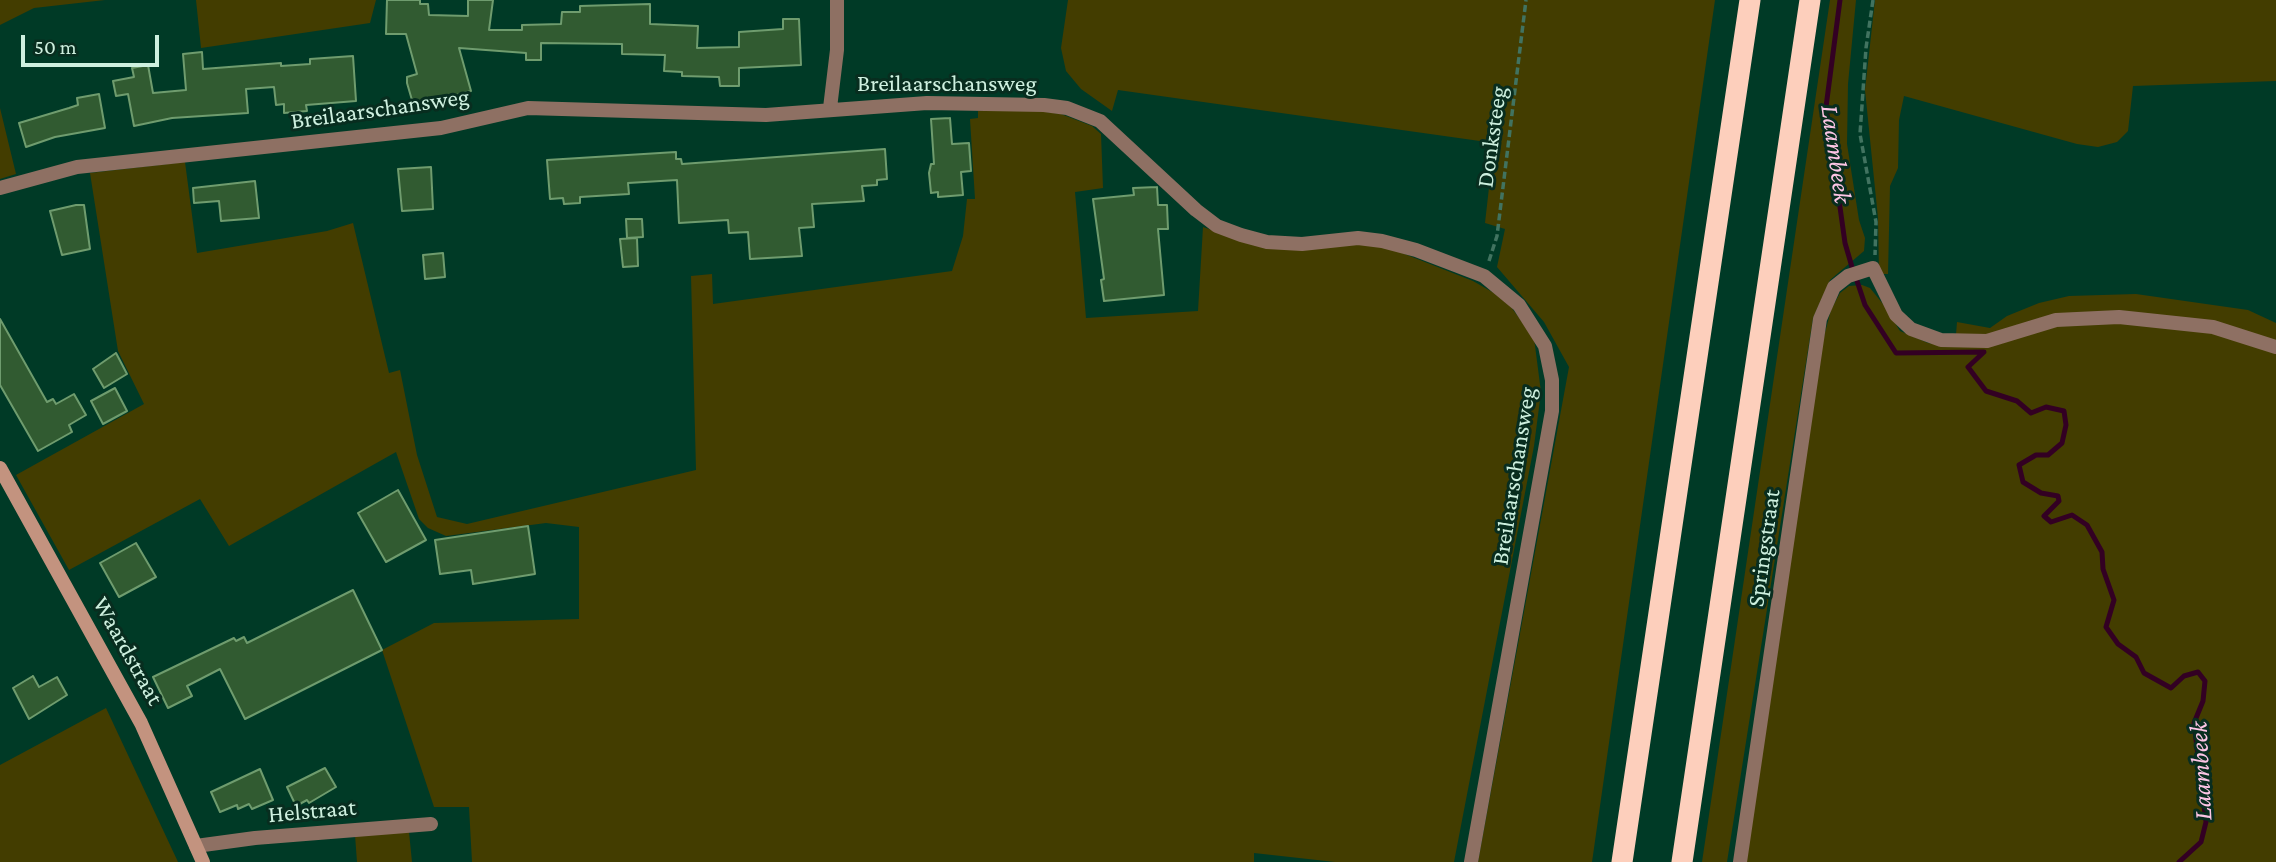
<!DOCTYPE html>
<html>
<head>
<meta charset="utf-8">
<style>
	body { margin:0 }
	#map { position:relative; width:2276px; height:862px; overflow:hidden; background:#003a26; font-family:"Crimson Pro",serif }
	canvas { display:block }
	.scale { position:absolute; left:21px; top:35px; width:138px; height:32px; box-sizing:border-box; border:4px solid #cef0df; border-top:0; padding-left:9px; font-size:21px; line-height:24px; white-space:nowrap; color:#cef0df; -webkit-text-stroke:5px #082d1f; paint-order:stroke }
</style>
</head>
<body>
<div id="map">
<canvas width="2276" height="862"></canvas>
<div class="scale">50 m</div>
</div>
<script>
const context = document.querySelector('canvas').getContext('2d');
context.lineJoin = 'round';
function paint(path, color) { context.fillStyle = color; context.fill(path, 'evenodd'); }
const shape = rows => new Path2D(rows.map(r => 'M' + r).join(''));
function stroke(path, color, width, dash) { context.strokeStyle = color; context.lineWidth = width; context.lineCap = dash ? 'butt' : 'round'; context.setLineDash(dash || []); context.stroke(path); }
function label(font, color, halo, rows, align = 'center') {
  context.font = font + ' "Crimson Pro",serif'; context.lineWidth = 6; context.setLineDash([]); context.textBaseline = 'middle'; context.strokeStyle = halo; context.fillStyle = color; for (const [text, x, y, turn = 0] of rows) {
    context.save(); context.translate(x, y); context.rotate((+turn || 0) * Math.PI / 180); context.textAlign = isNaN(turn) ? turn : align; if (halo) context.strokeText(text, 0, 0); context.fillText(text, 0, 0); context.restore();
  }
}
const green = shape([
	[0,0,105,0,34,8,0,25],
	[196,0,376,0,370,23,201,48],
	[1068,0,1715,0,1592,862,1478,862,1569,367,1544,322,1497,267,1505,229,1485,223,1494,143,1118,90,1112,111,1081,89,1066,71,1061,48],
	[1830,0,1856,0,1848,84,1847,144,1859,220,1865,238,1864,251,1830,280,1813,318,1727,862,1702,862],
	[1875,0,2276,0,2276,81,2133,86,2128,131,2117,142,2098,147,2077,144,1904,96,1899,120,1898,168,1890,186,1888,274,1879,274,1878,218,1865,90],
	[0,108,16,174,0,179],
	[1031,110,1061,114,1092,126,1101,134,1103,188,1075,192,1086,318,1198,311,1203,227,1261,247,1368,243,1397,251,1473,281,1494,293,1511,307,1534,338,1541,392,1534,446,1454,862,1335,862,1254,853,1254,862,472,862,469,807,434,807,382,650,434,623,579,619,579,527,546,523,446,536,428,528,419,519,396,452,229,546,200,499,69,570,16,475,144,404,118,351,90,173,185,162,197,253,327,231,353,223,389,373,400,370,417,455,437,517,467,524,696,470,691,276,712,274,713,304,952,271,963,236,967,199,975,199,970,119,978,118,978,111],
	[1862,285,1870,288,1883,304,1900,331,1928,343,1955,347,1957,322,1990,328,2007,316,2039,303,2069,296,2136,294,2248,310,2276,323,2276,862,1745,862,1822,344,1831,310,1840,293,1849,286],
	[106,708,178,862,0,862,0,765],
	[409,832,412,862,357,862,355,835]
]);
const stream = shape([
	[1840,0,1826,107,1845,243,1852,267],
	[1857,281,1865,305,1896,353,1984,352,1968,367,1986,391,2017,401,2031,413,2046,407,2064,411,2066,425,2062,443,2048,455,2036,455,2019,465,2023,482,2041,493,2058,496,2059,501,2044,516,2051,522,2072,515,2087,525,2102,552,2103,569,2114,600,2106,627,2118,644,2136,657,2144,673,2171,688,2184,676,2198,672,2205,681,2203,701,2194,723,2206,822,2201,842,2179,862]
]);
const building = shape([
	[387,0,420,0,420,4,428,4,429,15,468,16,468,0,493,0,489,30,522,30,522,25,561,24,562,12,580,12,580,6,650,4,650,24,698,26,697,48,739,47,739,32,783,29,783,19,799,19,801,65,739,68,739,86,720,86,719,77,682,76,682,72,664,71,665,55,622,54,622,44,541,43,541,60,526,60,526,53,459,48,471,91,414,107,407,83,407,77,417,74,406,34,386,34,387,0],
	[202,52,203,69,281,63,281,66,310,64,310,59,353,56,356,101,306,105,307,111,284,113,284,104,276,105,274,87,246,89,248,113,172,118,134,126,128,94,116,96,113,81,134,77,132,68,148,65,153,93,186,90,183,54,202,52],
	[99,94,105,128,55,137,26,147,19,123,69,108,78,105,77,98,99,94],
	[950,118,952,144,969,143,971,171,961,172,963,195,938,197,938,192,931,193,929,173,931,164,934,164,931,119,950,118],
	[885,149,887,179,877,180,877,185,862,186,864,201,812,204,814,227,799,228,802,256,750,259,748,232,729,233,728,220,679,223,677,180,628,183,629,194,580,197,580,203,564,204,563,198,550,199,547,160,676,152,676,159,681,159,682,164,885,149],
	[431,167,433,209,402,211,398,169,431,167],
	[255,181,259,218,221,221,219,201,194,203,193,188,255,181],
	[1157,187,1158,205,1167,205,1168,229,1158,229,1164,295,1104,301,1101,280,1104,279,1093,199,1134,195,1133,188,1157,187],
	[76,205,84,205,90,249,62,255,50,211,76,205],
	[626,219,642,219,643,237,627,238,626,219],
	[637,238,638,266,623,267,620,239,637,238],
	[443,253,445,277,425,279,423,255,443,253],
	[0,319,47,402,53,399,56,404,74,394,86,415,69,425,72,432,38,451,0,385,0,319],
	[116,353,127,374,104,388,93,369,116,353],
	[115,388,127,411,103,424,91,401,115,388],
	[398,490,426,540,386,562,358,513,398,490],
	[528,526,535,574,473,584,471,570,440,574,435,540,528,526],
	[136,543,156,577,119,597,100,563,136,543],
	[353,590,382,650,245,719,220,669,187,686,192,696,168,708,153,677,234,638,236,641,244,637,247,643,353,590],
	[33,676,39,687,57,677,67,695,29,719,13,688,33,676],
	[325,768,336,787,309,803,307,800,296,806,287,787,325,768],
	[260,769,273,800,252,809,249,804,238,809,237,805,220,812,211,792,260,769]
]);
const path = shape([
	[1873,0,1866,48,1860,134,1876,222,1875,255],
	[1489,261,1497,236,1526,0]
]);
const street = shape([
	[830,108,837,50,837,0],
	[0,188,77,167,441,128,528,108,766,115,927,103,1044,105,1067,108,1100,121,1196,210,1217,226,1241,235,1267,242,1302,244,1358,238,1382,241,1416,250,1484,276,1519,305,1545,346,1552,380,1552,411,1471,862],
	[196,846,255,838,431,824],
	[1740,862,1820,319,1834,287,1848,276,1873,268,1896,315,1911,329,1941,340,1987,341,2056,320,2119,317,2213,327,2276,347]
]);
const secondary = shape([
	[0,468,141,723,203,862]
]);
const highway = shape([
	[1622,862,1750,0],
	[1682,862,1810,0]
]);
const streetNames = [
	["Breilaarschansweg",947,84],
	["Breilaarschansweg",380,109,-8],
	["Donksteeg",1492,137,-82],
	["Breilaarschansweg",1514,476,-81],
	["Springstraat",1764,548,-82],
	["Waardstraat",128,651,61],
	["Helstraat",312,811,-5]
];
const waterNames = [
	["Laambeek",1836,154,82],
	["Laambeek",2201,771,-93]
];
paint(green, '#433d00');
stroke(stream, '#330023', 5);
paint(building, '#315b31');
stroke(building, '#6f9c6e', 2);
stroke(path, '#417360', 3.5, [7, 3.5]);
stroke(street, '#8e7063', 14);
stroke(secondary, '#c3937f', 14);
stroke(highway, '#fdcfbc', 21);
label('24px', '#cef0df', '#082d1f', streetNames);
label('italic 26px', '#fdc5e5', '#082d1f', waterNames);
</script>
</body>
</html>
